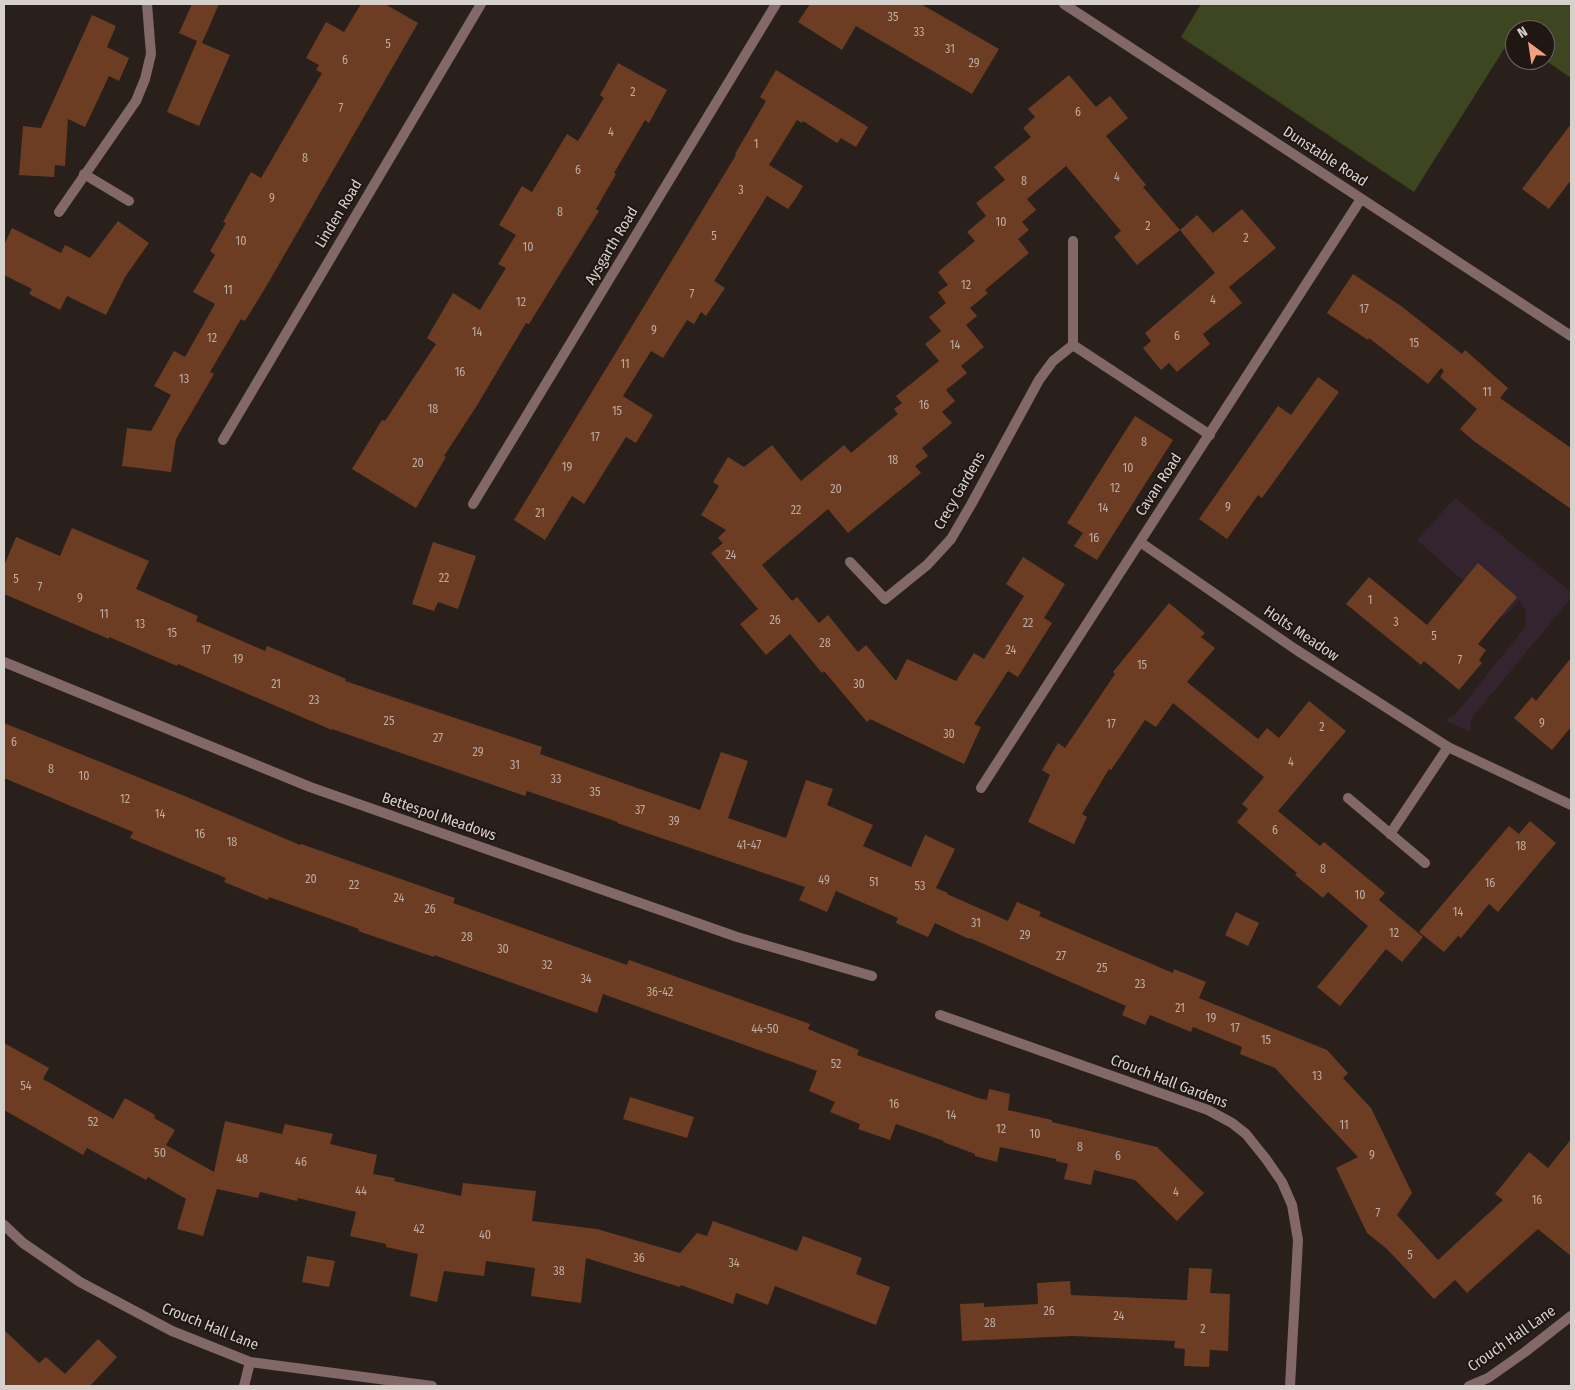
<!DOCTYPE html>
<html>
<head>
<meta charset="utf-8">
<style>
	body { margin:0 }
	#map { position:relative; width:1575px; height:1390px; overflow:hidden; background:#29201b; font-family:"Fira Sans Condensed",sans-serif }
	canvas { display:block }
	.frame { position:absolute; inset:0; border:5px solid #d7d1ce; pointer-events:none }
	.north { position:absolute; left:1505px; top:20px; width:50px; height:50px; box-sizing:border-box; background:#201712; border:1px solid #69615d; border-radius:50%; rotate:329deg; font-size:14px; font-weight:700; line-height:20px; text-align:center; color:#d7d1ce }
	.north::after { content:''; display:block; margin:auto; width:18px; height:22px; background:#f2a07e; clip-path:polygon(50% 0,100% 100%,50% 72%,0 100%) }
</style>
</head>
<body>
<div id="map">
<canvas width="1575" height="1390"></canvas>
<div class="frame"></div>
<div class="north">N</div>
</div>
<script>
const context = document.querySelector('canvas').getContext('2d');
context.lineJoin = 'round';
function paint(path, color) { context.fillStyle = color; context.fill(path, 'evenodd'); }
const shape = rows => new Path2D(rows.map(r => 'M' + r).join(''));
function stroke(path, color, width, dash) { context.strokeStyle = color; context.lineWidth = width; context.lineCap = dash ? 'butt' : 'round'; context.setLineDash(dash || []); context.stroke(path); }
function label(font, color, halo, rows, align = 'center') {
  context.font = font + ' "Fira Sans Condensed",sans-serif'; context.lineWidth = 4; context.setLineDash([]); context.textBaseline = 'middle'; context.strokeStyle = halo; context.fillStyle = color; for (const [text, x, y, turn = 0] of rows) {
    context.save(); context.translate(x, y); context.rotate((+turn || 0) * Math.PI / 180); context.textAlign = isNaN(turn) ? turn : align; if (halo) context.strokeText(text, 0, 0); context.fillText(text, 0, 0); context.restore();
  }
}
const industrial = shape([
	[1455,498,1571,592,1571,598,1471,719,1470,732,1445,720,1455,715,1525,627,1526,611,1519,600,1504,617,1417,540]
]);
const green = shape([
	[1201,4,1571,4,1571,78,1545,60,1545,30,1515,30,1515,40,1511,38,1414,192,1181,37]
]);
const building = shape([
	[192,4,219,4,202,43,230,55,199,126,167,112,197,41,179,33],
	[361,4,385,4,418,23,267,285,245,321,241,319,210,372,214,374,176,439,171,472,122,466,127,428,151,431,171,395,154,386,174,351,185,357,215,304,193,292,215,255,210,251,226,223,223,222,251,172,261,178,322,73,316,70,319,65,306,58,326,22,344,32],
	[810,4,921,4,999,49,972,94,856,26,842,50,798,22],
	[92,15,116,26,107,47,129,58,119,81,109,76,85,127,68,119,65,166,55,165,54,177,19,175,23,126,41,128],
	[618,63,667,90,649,123,645,120,614,173,616,174,596,209,599,211,529,324,526,323,476,407,444,456,446,457,416,508,352,469,382,420,385,421,436,344,427,338,453,293,480,310,506,268,498,264,516,235,499,225,522,186,532,192,567,134,578,141,604,98,600,95],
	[776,70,868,127,856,147,841,138,837,143,803,121,802,123,797,120,769,165,803,186,796,198,788,209,767,196,714,281,725,288,706,316,701,312,694,324,687,320,663,358,651,351,623,396,653,415,636,443,626,437,584,504,572,496,545,540,514,520,736,155,735,154,766,101,760,97],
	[1069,75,1096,107,1110,96,1128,118,1106,136,1146,185,1143,187,1180,230,1137,265,1114,237,1121,231,1066,166,1027,199,1036,210,1022,222,1029,230,1018,239,1029,253,985,290,988,293,970,308,977,316,966,325,984,347,961,366,967,373,946,390,955,401,942,412,952,423,922,448,928,456,915,466,921,473,848,533,828,509,762,565,792,601,797,597,819,623,828,615,858,652,866,645,896,681,907,659,956,681,974,653,984,659,1024,596,1006,584,1023,557,1065,584,1044,618,1052,623,1018,677,1008,671,974,724,981,727,964,764,870,719,867,722,824,671,822,673,790,634,766,655,740,624,758,609,711,553,723,543,718,538,726,530,701,515,719,486,713,482,728,457,744,467,772,445,801,481,844,445,851,453,898,414,894,409,902,403,896,396,939,361,925,344,941,331,929,317,946,303,938,292,948,285,938,272,975,241,967,232,986,216,976,203,1005,180,994,167,1031,137,1023,128,1035,117,1028,109],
	[1571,124,1571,180,1549,209,1522,189],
	[1242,209,1276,248,1229,287,1242,303,1203,334,1210,344,1177,372,1169,363,1161,370,1143,348,1151,341,1145,333,1215,273,1180,230,1197,215,1213,233],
	[118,221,149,243,125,277,106,315,67,296,60,310,29,294,32,289,4,275,4,245,12,228,61,253,65,245,90,258],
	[1353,274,1401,306,1462,354,1465,350,1508,388,1500,398,1571,448,1571,509,1475,442,1460,429,1477,409,1440,377,1444,371,1441,368,1428,384,1369,338,1368,340,1327,313],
	[1318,377,1339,392,1262,498,1258,495,1227,539,1199,519,1278,406,1291,415],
	[1135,416,1173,440,1097,560,1074,546,1083,533,1067,523],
	[72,528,149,561,136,589,198,616,196,621,265,651,267,646,346,679,345,681,542,747,540,754,700,810,721,752,748,761,728,818,786,838,806,780,833,789,827,805,873,825,863,846,911,867,925,835,955,849,936,888,948,893,947,894,1008,921,1017,902,1041,912,1039,916,1093,939,1173,973,1174,969,1206,982,1199,998,1327,1050,1348,1073,1343,1078,1371,1108,1412,1193,1397,1215,1438,1260,1503,1200,1495,1194,1529,1152,1548,1168,1571,1139,1571,1256,1538,1229,1467,1293,1455,1280,1434,1299,1387,1249,1367,1233,1336,1168,1358,1157,1275,1068,1240,1054,1242,1047,1193,1027,1191,1032,1150,1015,1145,1025,1122,1015,1126,1006,970,938,969,939,935,923,928,937,896,923,898,918,836,891,827,912,799,900,805,887,617,823,618,822,527,791,525,796,332,729,332,730,178,664,177,666,109,637,109,639,4,594,4,566,16,537,60,556],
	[433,542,476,556,458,609,438,602,434,611,412,604],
	[1478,563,1517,597,1478,644,1486,650,1479,660,1482,663,1459,690,1424,661,1421,665,1346,604,1369,577,1427,625],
	[1169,603,1205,633,1201,637,1215,648,1187,682,1258,739,1267,728,1279,738,1309,701,1346,731,1278,811,1320,846,1324,842,1385,893,1379,900,1423,937,1402,962,1386,949,1340,1006,1317,987,1368,926,1328,892,1323,898,1295,875,1297,873,1237,822,1248,809,1242,804,1264,777,1173,703,1156,727,1145,720,1111,770,1109,769,1082,814,1087,817,1074,844,1028,822,1050,775,1042,770,1058,743,1065,748,1115,674,1113,672],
	[1571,658,1571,727,1552,750,1514,718,1532,697,1536,701],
	[4,723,187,797,300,845,301,844,455,898,453,903,627,965,629,960,810,1024,808,1029,859,1050,857,1055,978,1098,987,1100,989,1089,1010,1094,1008,1110,1052,1120,1052,1122,1157,1147,1204,1193,1177,1221,1135,1180,1094,1170,1091,1185,1064,1179,1068,1164,1056,1161,1056,1159,1000,1147,997,1162,975,1156,975,1154,943,1142,944,1141,896,1124,890,1140,858,1129,860,1124,830,1112,835,1102,809,1091,817,1071,603,994,597,1013,434,955,434,957,358,931,359,929,269,897,268,900,224,882,226,878,130,838,133,832,4,778],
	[1530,821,1556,843,1498,912,1489,904,1461,938,1458,936,1444,952,1419,932,1509,826,1519,834],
	[1236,912,1259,923,1248,946,1225,935],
	[4,1043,49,1068,43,1079,113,1119,125,1098,155,1115,154,1118,175,1130,166,1145,214,1172,225,1121,282,1134,285,1124,333,1134,330,1144,377,1155,373,1174,395,1178,394,1181,461,1196,463,1183,536,1191,532,1221,597,1229,680,1253,697,1233,707,1236,713,1221,797,1251,803,1236,862,1258,856,1274,890,1287,876,1325,775,1286,768,1305,736,1293,733,1304,681,1285,680,1287,586,1258,581,1303,531,1296,535,1268,486,1261,484,1276,444,1271,437,1302,410,1296,418,1254,386,1247,386,1244,350,1236,356,1212,298,1198,297,1201,260,1192,258,1198,217,1189,203,1236,177,1229,186,1199,148,1177,146,1180,87,1148,83,1155,4,1110],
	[630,1097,694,1117,687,1138,623,1119],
	[307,1256,335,1261,329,1287,302,1282],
	[1189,1268,1212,1269,1210,1293,1230,1294,1228,1351,1210,1350,1209,1367,1184,1366,1185,1349,1174,1348,1175,1341,1073,1336,962,1341,960,1304,984,1303,984,1307,1038,1304,1037,1283,1070,1281,1071,1295,1187,1300],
	[4,1330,39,1363,46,1357,65,1374,98,1339,117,1357,90,1386,4,1386]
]);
const street = shape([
	[1064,4,1571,336],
	[84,174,129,201],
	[59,212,136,101,145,79,151,54,147,4],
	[1073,241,1073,345],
	[223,440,481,4],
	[473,504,776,4],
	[1140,542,1295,649,1448,747,1571,805],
	[850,562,885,599,927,565,951,539,972,503,1039,380,1053,361,1073,345,1210,435],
	[4,662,310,787,737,937,872,976],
	[981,788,1361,199],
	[1348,798,1425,863],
	[1390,834,1448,747],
	[940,1015,1208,1110,1232,1123,1246,1134,1266,1159,1282,1182,1292,1205,1298,1240,1290,1386],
	[4,1225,23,1243,80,1282,172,1331,250,1362,432,1386],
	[244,1386,250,1362],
	[1469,1386,1488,1378,1525,1352,1571,1316]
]);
const numberNames = [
	["35",893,18],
	["33",919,33],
	["5",388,45],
	["31",950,50],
	["6",345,61],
	["29",974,64],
	["2",633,93],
	["7",341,109],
	["6",1078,113],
	["4",611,133],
	["1",756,145],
	["8",305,159],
	["6",578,171],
	["4",1117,178],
	["8",1024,182],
	["3",741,191],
	["9",272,199],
	["8",560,213],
	["10",1001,223],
	["2",1148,227],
	["5",714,237],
	["2",1246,239],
	["10",241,242],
	["10",528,248],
	["12",966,286],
	["11",228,291],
	["7",692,295],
	["4",1213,301],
	["12",521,303],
	["17",1364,310],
	["9",654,331],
	["14",477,333],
	["6",1177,337],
	["12",212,339],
	["15",1414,344],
	["14",955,346],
	["11",625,365],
	["16",460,373],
	["13",184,380],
	["11",1487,393],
	["16",924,406],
	["18",433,410],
	["15",617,412],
	["17",595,438],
	["8",1144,443],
	["18",893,461],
	["20",418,464],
	["19",567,468],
	["10",1128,469],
	["12",1115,489],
	["20",836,490],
	["9",1228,508],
	["14",1103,509],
	["22",796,511],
	["21",540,514],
	["16",1094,539],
	["24",731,556],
	["22",444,579],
	["5",16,580],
	["7",40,588],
	["9",80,599],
	["1",1370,601],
	["11",104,615],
	["26",775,621],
	["3",1396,623],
	["22",1028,624],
	["13",140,625],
	["15",172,634],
	["5",1434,637],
	["28",825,644],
	["17",206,651],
	["24",1011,651],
	["19",238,660],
	["7",1460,661],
	["15",1142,666],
	["21",276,685],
	["30",859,685],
	["23",314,701],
	["25",389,722],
	["9",1542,724],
	["17",1111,725],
	["2",1322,728],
	["30",949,735],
	["27",438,739],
	["6",14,743],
	["29",478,753],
	["4",1291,763],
	["31",515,766],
	["8",51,770],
	["10",84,777],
	["33",556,780],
	["35",595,793],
	["12",125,800],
	["37",640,811],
	["14",160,815],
	["39",674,822],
	["6",1275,831],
	["16",200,835],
	["18",232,843],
	["41-47",749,846],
	["18",1521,847],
	["8",1323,870],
	["20",311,880],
	["49",824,881],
	["51",874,883],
	["16",1490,884],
	["22",354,886],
	["53",920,887],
	["10",1360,896],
	["24",399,899],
	["26",430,910],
	["14",1458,913],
	["31",976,924],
	["12",1394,934],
	["29",1025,936],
	["28",467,938],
	["30",503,950],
	["27",1061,957],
	["32",547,966],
	["25",1102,969],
	["34",586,980],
	["23",1140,985],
	["36-42",660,993],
	["21",1180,1009],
	["19",1211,1019],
	["17",1235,1029],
	["44-50",765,1030],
	["15",1266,1041],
	["52",836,1065],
	["13",1317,1077],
	["54",26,1087],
	["16",894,1105],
	["14",951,1116],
	["52",93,1123],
	["11",1344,1126],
	["12",1001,1130],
	["10",1035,1135],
	["8",1080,1148],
	["50",160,1154],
	["9",1372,1156],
	["6",1118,1157],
	["48",242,1160],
	["46",301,1163],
	["44",361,1192],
	["4",1176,1193],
	["16",1537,1201],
	["7",1378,1214],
	["42",419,1230],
	["40",485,1236],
	["5",1410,1256],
	["36",639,1259],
	["34",734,1264],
	["38",559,1272],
	["26",1049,1312],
	["24",1119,1317],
	["28",990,1324],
	["2",1203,1330]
];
const streetNames = [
	["Dunstable Road",1325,157,33],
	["Linden Road",339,214,-59],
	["Aysgarth Road",612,246,-59],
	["Cavan Road",1159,485,-57],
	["Crecy Gardens",960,491,-60],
	["Holts Meadow",1301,634,34],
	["Bettespol Meadows",439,817,19],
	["Crouch Hall Gardens",1169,1082,21],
	["Crouch Hall Lane",210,1327,22],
	["Crouch Hall Lane",1512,1339,-35]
];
paint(industrial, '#332430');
paint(green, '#3d4521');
paint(building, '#6d3d23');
stroke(street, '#836868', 10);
label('12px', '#bcaca3', null, numberNames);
label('15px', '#d7d1ce', '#201712', streetNames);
</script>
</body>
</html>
